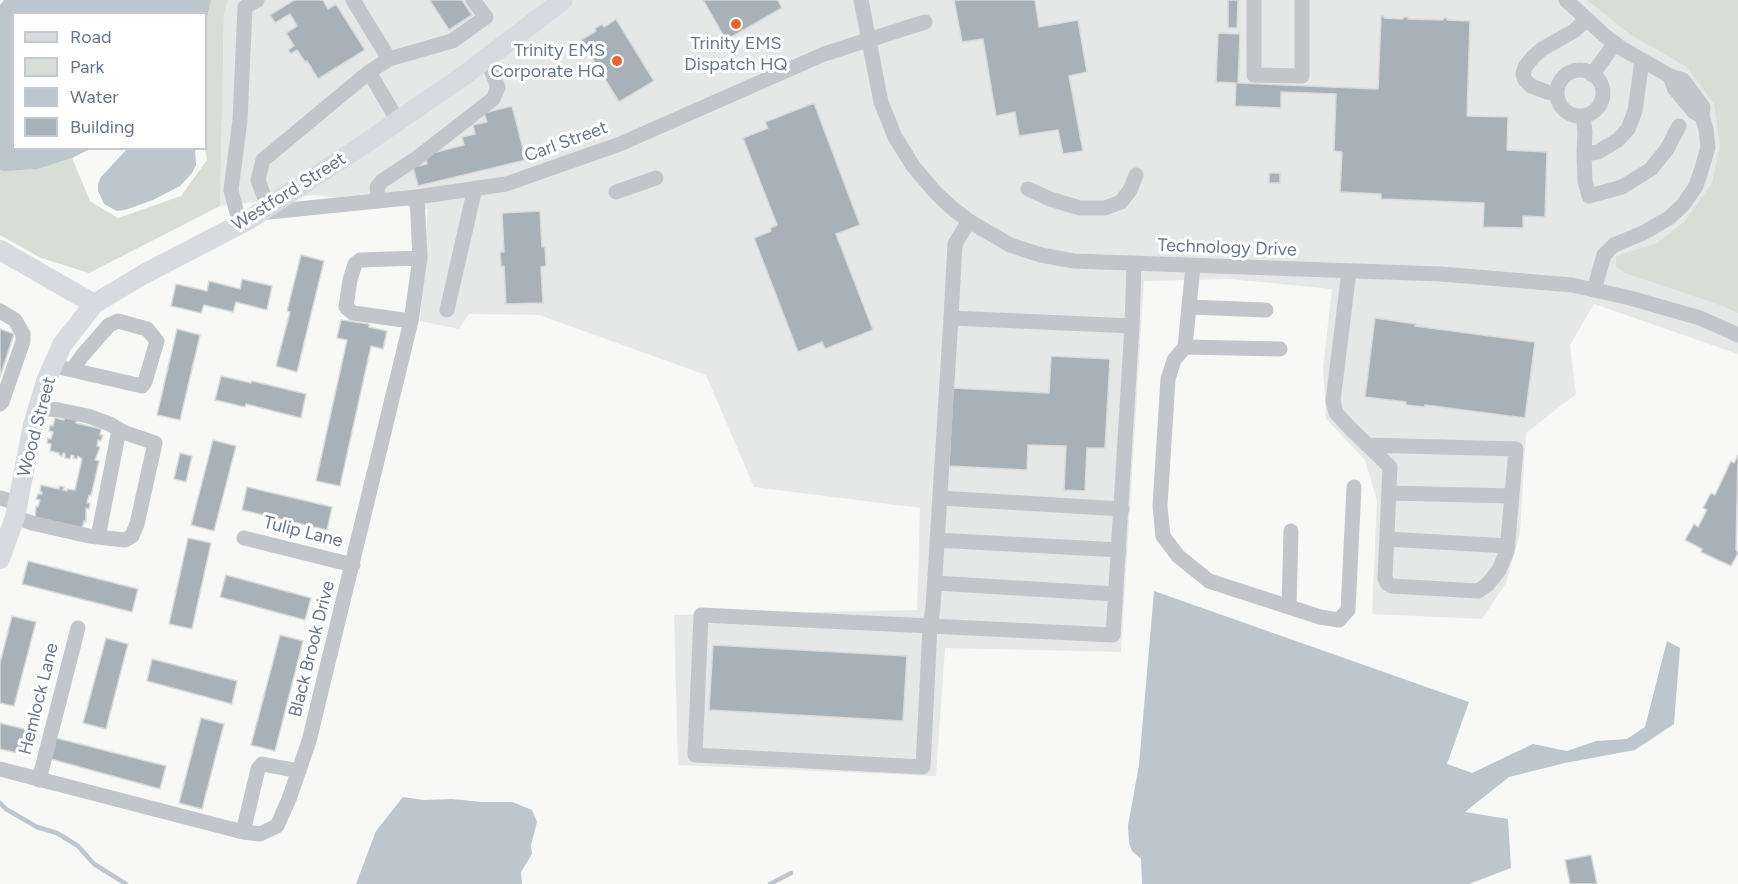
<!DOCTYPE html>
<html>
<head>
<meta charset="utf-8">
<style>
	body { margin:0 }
	#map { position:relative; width:1738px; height:884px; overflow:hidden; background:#f8f9f6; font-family:Figtree,sans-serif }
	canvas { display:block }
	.legend { position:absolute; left:12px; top:12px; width:195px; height:138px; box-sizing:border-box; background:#fff; border:2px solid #c3c9cf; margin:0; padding:8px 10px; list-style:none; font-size:18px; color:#687787 }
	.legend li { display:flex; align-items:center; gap:12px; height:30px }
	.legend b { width:30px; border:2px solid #c3c9cf }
</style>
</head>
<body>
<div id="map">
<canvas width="1738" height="884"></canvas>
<ul class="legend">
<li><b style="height:8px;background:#d7dbdf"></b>Road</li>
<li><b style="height:16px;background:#d8ded5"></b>Park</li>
<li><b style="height:16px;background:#bcc6cc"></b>Water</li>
<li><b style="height:16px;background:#a8b1b7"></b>Building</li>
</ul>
</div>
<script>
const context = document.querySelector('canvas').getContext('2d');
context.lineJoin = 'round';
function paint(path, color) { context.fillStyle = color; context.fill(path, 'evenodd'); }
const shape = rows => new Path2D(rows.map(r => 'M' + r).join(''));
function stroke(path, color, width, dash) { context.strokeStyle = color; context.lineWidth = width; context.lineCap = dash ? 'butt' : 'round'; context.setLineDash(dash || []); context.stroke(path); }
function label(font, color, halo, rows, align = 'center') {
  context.font = font + ' Figtree,sans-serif'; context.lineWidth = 6; context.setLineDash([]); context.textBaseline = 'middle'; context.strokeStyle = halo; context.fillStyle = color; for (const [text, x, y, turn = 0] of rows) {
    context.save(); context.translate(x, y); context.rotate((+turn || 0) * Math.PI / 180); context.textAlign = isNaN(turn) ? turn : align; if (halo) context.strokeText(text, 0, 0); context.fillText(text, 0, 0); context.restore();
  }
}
const built = shape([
	[228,0,1738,0,1738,354,1594,304,1570,345,1576,394,1526,433,1520,533,1506,583,1482,619,1372,614,1377,501,1365,460,1326,419,1323,368,1332,289,1229,279,1144,281,1121,652,945,648,936,776,678,765,674,615,917,610,920,508,754,487,706,375,539,315,469,314,459,329,420,321,428,209,314,195,220,206,224,14]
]);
const green = shape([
	[211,0,228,0,224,14,220,206,89,273,41,258,0,235,0,170,38,169,72,158,90,201,118,218,181,196,207,160,205,149,206,22],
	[1587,0,1738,0,1738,313,1720,305,1625,273,1616,266,1616,256,1657,243,1685,221,1712,183,1720,146,1714,104,1687,67,1631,35]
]);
const water = shape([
	[4,0,211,0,206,22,206,14,14,14,14,148,90,149,72,158,38,169,4,171,0,170,0,5],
	[130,149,195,149,196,165,192,173,180,186,153,200,125,210,117,211,104,204,98,191,98,184,101,177,126,150],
	[1154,591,1469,702,1447,764,1472,773,1533,744,1567,751,1596,741,1627,739,1645,727,1667,641,1680,648,1674,724,1635,750,1565,763,1509,777,1465,812,1508,819,1511,868,1469,884,1142,884,1141,859,1132,851,1129,843,1128,826,1139,765],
	[403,797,424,800,452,799,481,802,512,802,532,810,537,822,531,845,532,854,521,872,522,884,356,884,376,831]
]);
const stream = shape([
	[0,803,6,809,37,827,57,833,78,846,94,864,126,884],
	[770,884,791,873]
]);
const building = shape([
	[294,0,323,0,328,9,336,4,365,50,318,79,307,61,305,62,297,50,291,54,288,50,294,46,286,33,297,26,290,14,275,23,270,15,294,0],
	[432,0,462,0,472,15,449,30,430,1,432,0],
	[703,0,778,0,782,8,726,40,703,0],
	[954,0,1035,0,1039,27,1078,20,1087,72,1069,76,1083,151,1063,154,1058,130,1019,136,1015,112,996,116,983,39,962,42,954,0],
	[1228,0,1238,0,1237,28,1228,28,1228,0],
	[1381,16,1384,16,1384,18,1403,19,1403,17,1408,17,1408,19,1443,20,1444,18,1447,18,1447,20,1470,21,1467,116,1508,117,1507,150,1547,152,1545,217,1523,216,1523,228,1483,227,1484,203,1381,199,1381,194,1340,192,1342,152,1334,151,1336,94,1281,92,1281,108,1235,106,1236,83,1216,82,1218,33,1240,34,1238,83,1378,89,1381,16],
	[616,19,654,81,619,102,581,40,596,31,594,29,602,24,604,27,616,19],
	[814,103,860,225,836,234,873,330,825,349,822,342,798,352,754,238,771,231,770,228,777,225,743,138,768,128,765,122,814,103],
	[512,106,526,160,418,186,413,167,427,164,425,155,464,145,462,137,475,134,473,125,487,122,484,113,512,106],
	[1269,173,1280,173,1280,183,1269,183,1269,173],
	[540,211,542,247,545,247,546,266,541,267,543,303,506,304,504,266,501,267,500,252,504,252,502,213,540,211],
	[301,255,324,261,297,372,276,366,290,312,287,311,301,255],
	[242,279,272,286,267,310,236,302,233,312,204,305,201,313,171,306,176,284,207,291,209,281,240,289,242,279],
	[1375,318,1416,324,1415,326,1535,342,1525,418,1425,405,1424,407,1406,405,1406,402,1365,397,1375,318],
	[341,320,369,324,369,327,387,331,383,349,371,346,340,486,316,481,347,340,337,338,341,320],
	[0,329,14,334,0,377,0,329],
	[177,329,200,335,180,420,157,415,177,329],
	[1051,356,1110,359,1105,448,1087,448,1085,491,1064,490,1066,446,1028,445,1027,470,949,466,953,388,1049,393,1051,356],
	[221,376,251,383,252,381,306,394,301,418,246,404,245,407,215,400,221,376],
	[65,416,77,419,76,423,101,429,100,435,103,435,101,441,98,440,97,446,100,447,95,460,99,461,91,496,89,495,87,503,90,503,89,509,86,508,86,522,84,521,82,528,35,520,36,506,38,507,40,500,36,499,38,494,42,494,42,492,40,491,41,485,59,489,59,486,64,487,63,490,67,491,67,489,75,490,82,459,78,456,77,459,73,458,74,456,71,455,70,459,65,458,65,454,63,453,62,456,59,455,59,453,50,451,51,444,47,443,48,438,51,439,53,432,49,431,50,425,53,426,55,418,64,420,65,416],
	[213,440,236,446,214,531,191,525,213,440],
	[180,453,192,456,186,482,174,479,180,453],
	[1738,455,1736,550,1738,553,1731,566,1701,552,1702,549,1685,540,1694,524,1698,527,1707,510,1703,508,1711,493,1715,495,1731,461,1734,463,1738,455],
	[247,487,332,507,327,530,242,510,247,487],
	[188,538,211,543,192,629,169,624,188,538],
	[28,561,138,589,132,612,22,584,28,561],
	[226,575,311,598,305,620,220,597,226,575],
	[12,616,36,622,14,706,0,703,0,663,12,616],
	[280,635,303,641,275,751,251,745,280,635],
	[106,638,128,644,106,729,83,723,106,638],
	[713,645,907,656,903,721,709,710,713,645],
	[152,659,237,681,232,704,147,681,152,659],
	[201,718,224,724,202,809,179,803,201,718],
	[0,723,32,731,26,755,0,749,0,723],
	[56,738,166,766,160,789,51,759,56,738],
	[1591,855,1597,884,1570,884,1565,860,1591,855]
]);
const minor = shape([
	[353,0,389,59,369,72],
	[861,0,881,102,895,137,913,166,936,193,952,208,969,221,1010,245,1041,255,1074,261,1441,274,1572,285,1630,298,1700,318,1738,335],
	[1254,0,1254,75,1302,76,1302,0],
	[1566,0,1605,36,1621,48,1670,76,1683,80,1703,107,1702,116,1706,129,1708,147,1702,168,1696,186,1683,205,1669,218,1643,233,1614,245,1604,255,1594,290],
	[389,59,452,41,486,17,473,0],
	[1642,60,1635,111,1628,129,1618,140,1598,152,1584,154,1585,181,1589,196,1622,187,1651,169,1667,149,1679,126],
	'1557 93a23 23 0 1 1 46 0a23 23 0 1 1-46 0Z',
	[1592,75,1615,43],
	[1670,76,1674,88,1694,112,1702,116],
	[1557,93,1547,92,1531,86,1525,80,1523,74,1525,67,1533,57,1542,49,1574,31,1587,19],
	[1583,116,1585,132,1584,154],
	[1028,189,1050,199,1080,208,1105,208,1121,202,1130,190,1136,175],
	[616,192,656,178],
	[379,201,377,187,382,181,417,158,493,99,498,87,486,58],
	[268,207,258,180,263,160,369,72,398,121],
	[259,213,417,197,506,184,620,144,824,54,925,22],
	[240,225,231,190,240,120,245,7,257,0],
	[1193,266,1185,347,1174,360,1168,379,1160,506,1163,536,1178,556,1209,581,1320,617,1339,620,1348,610,1354,487],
	[1349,271,1333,401,1336,413,1349,427,1390,467,1385,578,1387,583,1392,586,1478,591,1488,584,1499,570,1507,551,1516,449,1367,445],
	[1190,307,1266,310],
	[447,310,475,188],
	[0,311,15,320,23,334,23,341,2,402,0,404],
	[951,318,955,244,969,221],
	[411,321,353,313,346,307,350,280,355,264,360,260,420,258],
	[1132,326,1113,635,930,626,923,767,695,755,701,615,930,626,933,608,951,318,1132,326,1134,264],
	[1185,347,1280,349],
	[53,366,72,370,82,356,109,325,118,321,147,329,157,341,145,382,142,386,72,370],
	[1389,493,1512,496],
	[0,498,18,503],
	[940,498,1122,509],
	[15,517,32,523,89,536,125,540,132,536,137,524,155,443,123,432,110,424,88,416,59,410,38,408],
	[98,537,119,430],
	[244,538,353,565],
	[1387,539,1508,546],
	[937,540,1119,550],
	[935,583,1116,594],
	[1289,607,1291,531],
	[0,769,243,832,260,834,277,826,289,799,309,741,411,321,420,258,417,197],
	[39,780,78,628],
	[243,832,258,769,262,764,299,771]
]);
const major = shape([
	[0,250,94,304],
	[0,559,15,517,33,425,46,381,62,345,94,304,144,274,250,219,366,143,466,74,563,0]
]);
const markers = [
	[736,24,6,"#e2662d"],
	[617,61,6,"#e2662d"]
];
const poiNames = [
	["Trinity EMS",736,44],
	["Dispatch HQ",736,65],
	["Trinity EMS",605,51,"right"],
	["Corporate HQ",605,72,"right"]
];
const streetNames = [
	["Carl Street",566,142,-20],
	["Westford Street",289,192,-32],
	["Technology Drive",1227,248,2],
	["Wood Street",37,427,-75],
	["Tulip Lane",303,532,14],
	["Black Brook Drive",312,649,-76],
	["Hemlock Lane",39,699,-76]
];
paint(built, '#e6e8e7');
paint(green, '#d8ded5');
paint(water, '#bcc6cc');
stroke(stream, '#bcc6cc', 4.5);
paint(building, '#a8b1b7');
stroke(building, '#dadad8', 1.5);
stroke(minor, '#c2c5ca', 15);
stroke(major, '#d7dbdf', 20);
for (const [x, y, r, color] of markers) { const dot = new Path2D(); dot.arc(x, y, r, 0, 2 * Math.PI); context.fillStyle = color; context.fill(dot); stroke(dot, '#fff', 2); }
label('18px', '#687787', '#fff', poiNames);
label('18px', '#687787', '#fff', streetNames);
</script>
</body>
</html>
